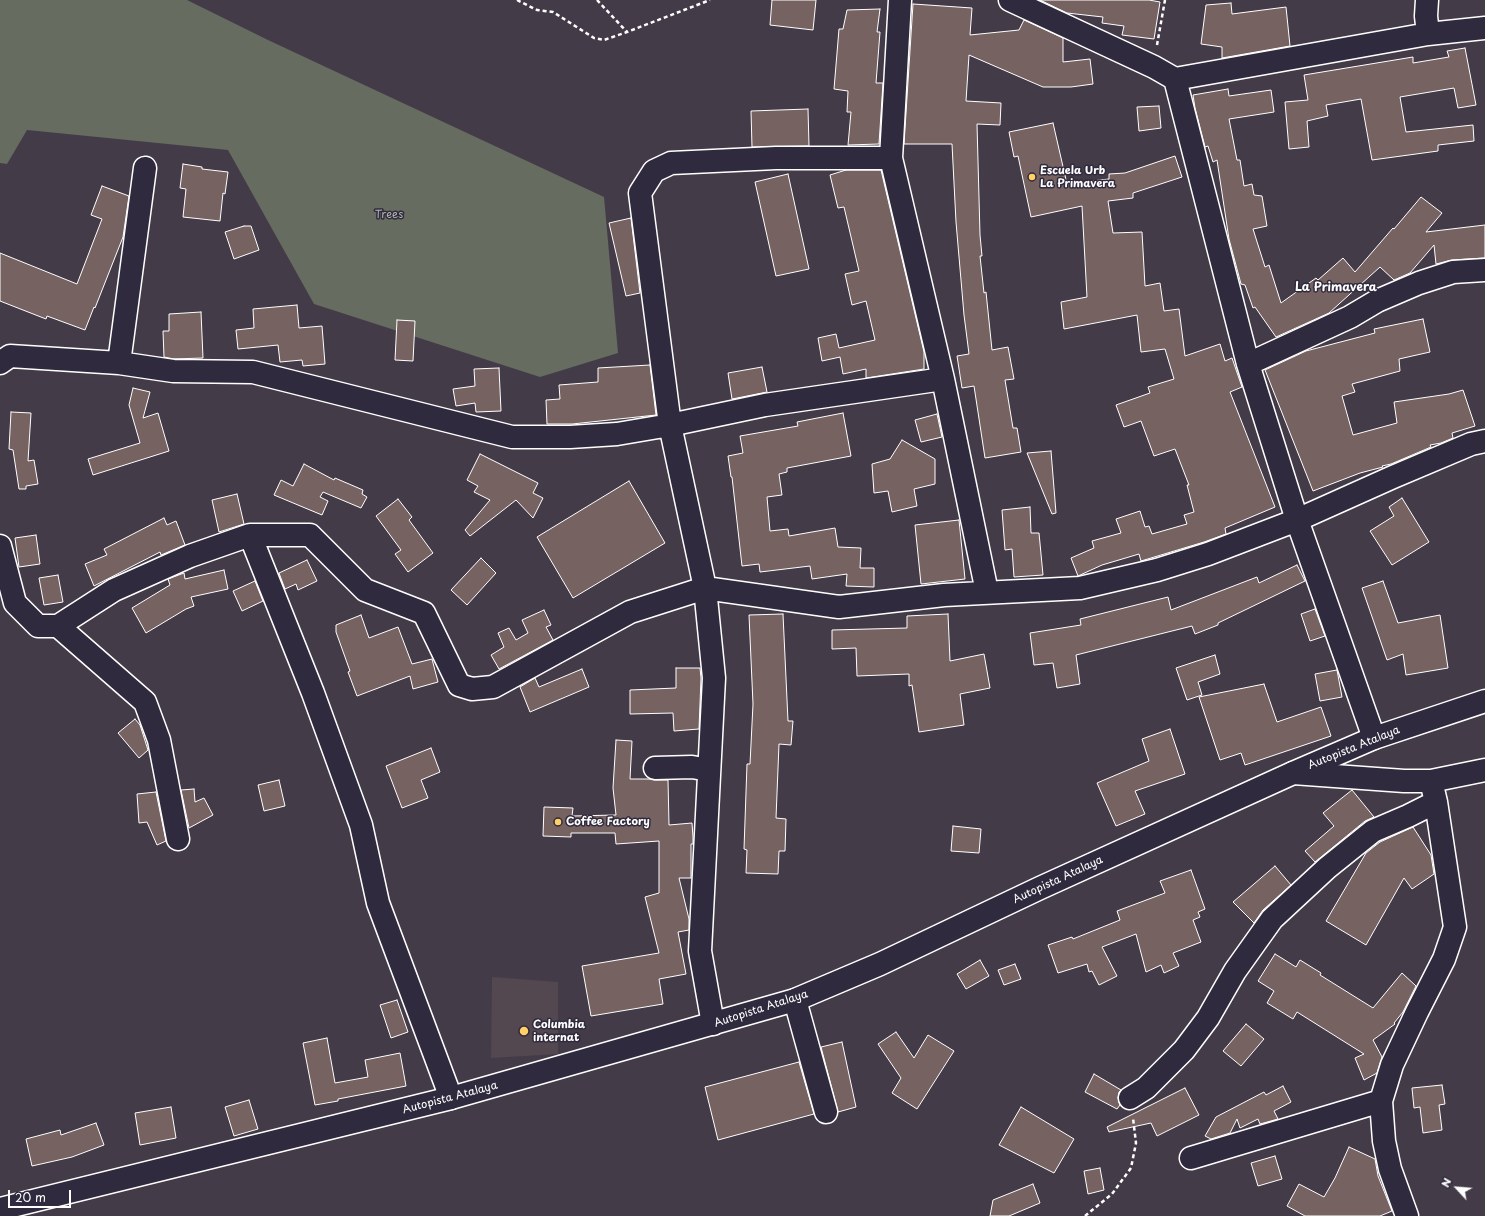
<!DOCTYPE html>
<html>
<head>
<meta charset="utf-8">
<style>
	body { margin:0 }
	#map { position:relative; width:1485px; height:1216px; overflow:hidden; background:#443b48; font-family:"Playpen Sans",sans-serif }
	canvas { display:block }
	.north { position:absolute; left:1437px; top:1168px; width:40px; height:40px; -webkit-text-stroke:3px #2f2a3d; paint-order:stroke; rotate:296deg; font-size:11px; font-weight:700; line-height:16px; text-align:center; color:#fff }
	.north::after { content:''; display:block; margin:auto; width:14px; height:18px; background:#fff; clip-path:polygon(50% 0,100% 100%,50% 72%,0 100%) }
	.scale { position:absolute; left:8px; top:1190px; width:63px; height:18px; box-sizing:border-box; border:2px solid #fff; border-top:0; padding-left:5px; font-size:12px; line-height:14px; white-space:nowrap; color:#fff; -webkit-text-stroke:3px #2f2a3d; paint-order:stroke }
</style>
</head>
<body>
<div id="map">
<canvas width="1485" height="1216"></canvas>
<div class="north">N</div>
<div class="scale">20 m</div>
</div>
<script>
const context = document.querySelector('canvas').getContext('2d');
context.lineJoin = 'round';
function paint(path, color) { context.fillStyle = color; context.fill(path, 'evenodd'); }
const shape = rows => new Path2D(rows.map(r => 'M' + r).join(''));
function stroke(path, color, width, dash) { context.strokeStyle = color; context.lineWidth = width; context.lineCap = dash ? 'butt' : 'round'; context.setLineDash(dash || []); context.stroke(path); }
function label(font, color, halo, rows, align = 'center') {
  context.font = font + ' "Playpen Sans",sans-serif'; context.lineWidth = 3; context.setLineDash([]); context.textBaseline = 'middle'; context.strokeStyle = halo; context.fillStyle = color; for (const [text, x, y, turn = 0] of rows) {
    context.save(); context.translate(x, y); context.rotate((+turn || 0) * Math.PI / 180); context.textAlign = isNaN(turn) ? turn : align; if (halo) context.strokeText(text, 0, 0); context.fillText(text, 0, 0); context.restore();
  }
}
const built = shape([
	[492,977,558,982,558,1054,491,1058]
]);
const green = shape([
	[0,0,187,0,268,40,604,197,618,353,540,377,314,304,228,150,27,130,7,164,0,163]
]);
const building = shape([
	[772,0,816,0,813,30,770,25,772,0],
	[1040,0,1149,0,1160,2,1154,39,1122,35,1124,26,1102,23,1103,17,1067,13,1040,0],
	[1231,3,1232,14,1286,7,1290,46,1222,58,1222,47,1201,44,1206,5,1231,3],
	[913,4,972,8,970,35,1019,30,1024,20,1063,38,1063,62,1090,59,1093,84,1071,87,1043,87,969,55,966,101,1001,103,1000,125,977,124,980,235,982,256,980,256,984,293,986,292,992,350,1008,347,1014,379,1005,380,1013,428,1017,428,1021,452,985,458,974,386,962,388,957,356,969,354,964,315,956,222,952,144,904,144,913,4],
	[880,9,877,32,880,32,876,83,883,83,879,144,848,145,851,112,847,112,848,91,834,89,839,29,843,29,847,10,880,9],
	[1465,48,1476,105,1458,108,1454,88,1400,97,1406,132,1473,125,1474,141,1438,145,1438,151,1372,160,1361,99,1326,105,1328,116,1307,121,1309,147,1289,149,1285,102,1308,100,1304,75,1413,57,1413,63,1449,57,1447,51,1465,48],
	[1228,89,1229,96,1271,90,1274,112,1229,119,1237,160,1240,160,1244,186,1252,184,1254,195,1262,196,1267,226,1253,229,1265,267,1269,265,1281,303,1316,278,1318,280,1343,258,1355,272,1393,228,1394,229,1421,197,1442,213,1426,232,1485,225,1485,258,1452,260,1436,264,1434,245,1410,273,1394,280,1380,267,1329,313,1276,337,1255,307,1253,308,1245,285,1241,284,1229,239,1217,160,1213,162,1208,146,1205,147,1195,108,1193,95,1228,89],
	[1159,106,1161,128,1139,131,1137,107,1159,106],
	[808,109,809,146,752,147,751,111,808,109],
	[1053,123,1067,184,1109,179,1109,174,1125,173,1175,156,1182,177,1133,193,1133,198,1108,201,1113,233,1142,232,1145,286,1160,283,1164,311,1179,309,1185,356,1220,344,1225,361,1232,358,1242,387,1230,392,1275,507,1225,528,1226,534,1204,542,1141,561,1139,554,1102,565,1078,576,1071,558,1094,548,1092,541,1121,533,1116,519,1140,511,1145,527,1149,526,1152,534,1187,524,1184,515,1194,512,1187,485,1189,485,1175,449,1154,456,1141,421,1124,427,1116,405,1150,393,1148,387,1174,379,1165,349,1141,352,1137,315,1064,329,1061,302,1087,297,1082,206,1031,217,1018,156,1014,157,1009,132,1053,123],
	[183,164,202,167,202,169,228,172,225,194,223,193,220,221,183,217,186,189,180,188,183,164],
	[846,170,881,170,924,352,924,369,866,378,866,369,843,374,840,357,822,361,818,338,836,334,839,348,875,340,866,301,852,305,845,274,859,271,844,207,838,208,830,175,846,170],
	[788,174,809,269,776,276,755,182,788,174],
	[102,186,129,196,123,237,95,308,94,307,85,330,47,316,46,319,0,301,0,253,77,284,102,219,91,215,102,186],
	[631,218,640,293,626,296,609,223,631,218],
	[244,226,251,226,259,250,234,259,225,232,244,226],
	[297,305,299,328,322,326,325,364,303,366,302,360,280,362,278,345,238,349,236,330,254,328,253,309,297,305],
	[201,312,203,358,174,359,164,357,163,331,169,331,169,314,201,312],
	[1423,319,1430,352,1399,359,1400,371,1352,384,1355,392,1342,396,1353,435,1397,423,1394,402,1449,394,1463,390,1475,426,1452,433,1453,438,1441,443,1430,445,1431,447,1391,464,1382,466,1383,467,1360,473,1313,491,1265,370,1306,351,1375,333,1374,329,1423,319],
	[397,320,415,321,413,361,395,360,397,320],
	[650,365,656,415,572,424,547,424,546,400,560,399,559,385,598,382,598,368,650,365],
	[762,367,767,392,732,399,728,373,762,367],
	[499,368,501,411,476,412,475,403,456,406,453,389,475,386,474,369,499,368],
	[133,388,150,392,143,418,158,413,169,451,93,475,88,459,140,443,129,405,133,388],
	[11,412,31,413,28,461,34,460,38,484,26,486,26,489,19,489,13,450,9,449,11,412],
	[843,413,851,456,787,468,787,472,779,474,782,495,767,497,770,531,788,529,789,536,835,528,838,547,861,548,860,568,874,568,874,587,846,586,847,574,812,579,810,566,760,572,759,564,742,566,732,477,731,477,728,456,743,453,740,436,798,426,797,422,843,413],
	[937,414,942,437,921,442,915,420,937,414],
	[902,440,935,459,935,484,914,489,917,506,892,512,888,491,874,493,872,464,890,459,902,440],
	[1051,451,1056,513,1052,514,1027,453,1051,451],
	[480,454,538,483,533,493,543,498,533,518,516,500,470,536,465,530,490,500,474,492,478,486,467,480,480,454],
	[304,464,334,480,335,478,363,490,362,494,367,497,361,508,323,492,320,497,328,501,322,515,274,495,281,480,293,486,304,464],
	[629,481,665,543,573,598,537,537,629,481],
	[237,494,244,524,219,532,212,500,237,494],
	[1402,498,1429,542,1392,565,1370,531,1394,516,1389,507,1402,498],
	[398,499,412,517,409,520,433,553,408,572,395,554,401,550,376,516,398,499],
	[1030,507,1031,533,1039,533,1043,575,1014,577,1012,549,1005,550,1002,510,1030,507],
	[164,518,167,525,176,521,185,545,161,555,160,552,94,586,85,564,107,555,104,549,164,518],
	[959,520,965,579,921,584,915,525,959,520],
	[36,535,40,564,19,567,15,538,36,535],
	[481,558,496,573,467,605,451,590,481,558],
	[307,560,317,581,298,590,296,584,285,589,279,573,307,560],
	[1297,565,1305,581,1218,623,1218,625,1195,634,1192,626,1076,655,1080,684,1057,688,1053,663,1034,665,1030,633,1081,625,1080,619,1168,597,1171,610,1257,577,1259,583,1297,565],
	[224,570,228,589,191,597,194,606,186,609,146,633,132,608,170,585,168,579,184,573,185,579,224,570],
	[58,575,63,602,44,605,39,578,58,575],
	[255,581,263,601,242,611,233,591,255,581],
	[1383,581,1398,623,1440,615,1448,668,1406,675,1403,654,1387,660,1362,588,1383,581],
	[1315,609,1325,636,1310,641,1301,614,1315,609],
	[544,610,551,625,546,627,553,640,499,669,491,655,504,647,498,633,509,628,516,640,528,633,522,620,544,610],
	[783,614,788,721,793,721,791,745,779,744,776,818,786,819,785,851,779,851,778,874,746,873,747,850,744,849,747,764,750,764,753,704,749,615,783,614],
	[948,614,950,661,984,654,990,688,960,694,964,725,919,732,912,685,909,686,909,674,857,676,856,648,832,649,832,630,907,628,907,616,948,614],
	[361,615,369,638,398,627,412,664,432,659,438,682,413,689,410,676,357,696,348,672,350,671,336,632,336,625,361,615],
	[1215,655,1220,674,1198,682,1202,695,1187,700,1176,668,1215,655],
	[676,668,700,668,701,678,699,729,674,731,673,713,630,714,630,690,676,688,676,668],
	[582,669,589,687,530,712,520,687,535,678,539,687,582,669],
	[1337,670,1342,697,1320,701,1315,674,1337,670],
	[1264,684,1277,722,1321,707,1331,736,1245,765,1241,753,1220,760,1199,697,1264,684],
	[135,719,140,725,148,750,139,758,118,733,135,719],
	[1170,729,1185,774,1135,791,1145,814,1116,826,1097,783,1149,761,1142,739,1170,729],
	[616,740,632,741,630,779,649,779,655,780,668,780,669,825,692,823,693,837,693,844,691,844,691,878,679,878,689,919,689,930,678,932,686,974,659,979,663,1004,591,1016,582,966,659,953,645,897,659,893,659,841,616,844,615,833,571,833,571,837,543,836,544,807,573,808,572,816,616,815,613,788,616,740],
	[431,748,440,772,421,780,428,798,402,808,386,766,431,748],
	[279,780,285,806,264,811,258,785,279,780],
	[194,789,195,802,204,798,213,815,189,828,181,790,194,789],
	[1352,790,1374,817,1365,821,1315,862,1305,851,1334,826,1323,813,1352,790],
	[156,792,166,841,157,845,147,822,139,823,137,794,156,792],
	[953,826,981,829,979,853,951,851,953,826],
	[1413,827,1431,855,1434,874,1412,889,1404,878,1366,945,1326,921,1366,853,1380,842,1413,827],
	[1275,866,1291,885,1263,910,1254,923,1233,902,1275,866],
	[1191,870,1205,909,1198,912,1200,917,1193,920,1201,942,1173,953,1179,966,1164,973,1161,965,1146,972,1136,934,1102,947,1117,976,1099,985,1092,971,1089,972,1087,964,1058,973,1048,945,1072,937,1073,939,1120,920,1117,911,1165,893,1160,881,1191,870],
	[1275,954,1296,967,1300,960,1321,973,1320,975,1373,1008,1402,973,1416,986,1403,1012,1394,1023,1395,1024,1373,1040,1382,1057,1377,1073,1364,1080,1355,1058,1364,1054,1297,1012,1293,1019,1267,1003,1274,991,1258,981,1275,954],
	[980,960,989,976,966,989,957,974,980,960],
	[1015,964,1021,979,1004,985,998,970,1015,964],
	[397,1000,408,1032,391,1038,380,1005,397,1000],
	[1246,1024,1264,1039,1241,1066,1223,1051,1246,1024],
	[896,1032,914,1058,928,1035,954,1051,917,1109,892,1093,901,1078,878,1044,896,1032],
	[327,1038,335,1083,368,1077,365,1060,400,1053,406,1086,338,1099,338,1101,315,1105,303,1043,327,1038],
	[842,1042,856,1107,838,1112,821,1047,842,1042],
	[799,1062,814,1114,718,1140,705,1087,799,1062],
	[1094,1074,1121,1090,1119,1092,1118,1098,1120,1105,1117,1109,1085,1092,1094,1074],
	[1442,1085,1445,1104,1439,1105,1442,1130,1423,1133,1420,1107,1414,1108,1412,1088,1442,1085],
	[1283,1086,1291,1102,1274,1111,1278,1119,1260,1124,1258,1119,1240,1128,1237,1119,1230,1133,1211,1139,1205,1136,1216,1117,1264,1092,1266,1095,1283,1086],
	[1185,1088,1199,1115,1157,1136,1151,1123,1109,1132,1107,1127,1185,1088],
	[249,1100,258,1129,234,1136,225,1107,249,1100],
	[171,1107,176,1138,140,1145,135,1113,171,1107],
	[1021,1107,1074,1139,1054,1173,999,1145,1021,1107],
	[96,1123,104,1145,72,1157,32,1166,26,1139,60,1130,61,1135,96,1123],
	[1349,1147,1375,1159,1378,1176,1392,1211,1380,1216,1305,1216,1287,1206,1299,1184,1324,1197,1335,1178,1349,1147],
	[1275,1156,1282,1179,1258,1186,1251,1163,1275,1156],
	[1100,1168,1104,1190,1088,1194,1084,1171,1100,1168],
	[1033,1184,1040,1203,1009,1216,990,1216,993,1200,1033,1184]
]);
const path = shape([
	[517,0,537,10,553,12,594,38,604,40,627,32,710,0],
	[597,0,627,32],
	[1157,45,1165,0],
	[1085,1216,1112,1194,1131,1168,1136,1143,1133,1118]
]);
const street = shape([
	[900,0,891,158,943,379,987,592],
	[1010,0,1154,67,1175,79,1428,34,1485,28],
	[1427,0,1426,16,1428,34],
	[1175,79,1248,364,1297,520,1374,738],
	[0,363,10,356,119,363,173,371,253,372,512,437,570,437,617,434,670,425,765,405,943,379],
	[119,363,145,168],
	[1248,364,1350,317,1377,301,1419,283,1453,272,1485,270],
	[250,535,313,693,361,825,378,903,451,1098],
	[0,546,15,603,38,626,58,626,145,702,159,740,178,839],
	[58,626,114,590,190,556,250,535,310,535,365,590,424,613,459,685,472,689,493,687,630,612,705,588,839,607,944,595,1080,588,1157,570,1208,554,1297,520,1393,477,1471,444,1485,441],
	[655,768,692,767,709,770],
	[1293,773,1404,781,1431,781,1485,770],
	[795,1000,826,1112],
	[713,1024,700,951,714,678,705,588,670,425,640,193,654,171,671,163,776,158,891,158],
	[1130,1098,1146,1088,1184,1050,1208,1018,1235,971,1272,919,1327,868,1373,831,1408,816,1436,802],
	[1191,1158,1381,1101],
	[1407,1216,1390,1169,1384,1141,1381,1101,1392,1065,1417,1012,1444,959,1455,927,1436,802,1431,781]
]);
const primary = shape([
	[0,1209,451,1098,795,1000,880,964,1040,888,1293,773,1374,738,1485,701]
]);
const markers = [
	[1032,177,4,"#ffd166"],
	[558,822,4,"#ffd166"],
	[524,1031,5,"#ffd166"]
];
const poiNames = [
	["Escuela Urb",1040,171],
	["La Primavera",1040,184],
	["Coffee Factory",566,822],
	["Columbia",533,1025],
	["internat",533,1038]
];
const parkNames = [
	["Trees",389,215]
];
const streetNames = [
	["Autopista Atalaya",1354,748,-22],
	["Autopista Atalaya",1058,880,-25],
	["Autopista Atalaya",761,1009,-18],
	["Autopista Atalaya",450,1098,-15]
];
const neighbourhoodNames = [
	["La Primavera",1336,288]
];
paint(built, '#534750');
paint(green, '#666c5f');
paint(building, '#756261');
stroke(building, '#fff', 1);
stroke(street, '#fff', 25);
stroke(primary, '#fff', 25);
stroke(path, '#fff', 2.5, [4, 3]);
stroke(street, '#2f2a3d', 22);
stroke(primary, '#2f2a3d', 22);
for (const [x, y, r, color] of markers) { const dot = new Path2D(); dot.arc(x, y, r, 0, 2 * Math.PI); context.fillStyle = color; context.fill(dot); stroke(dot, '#2f2a3d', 1.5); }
label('bold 11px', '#fff', '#2f2a3d', poiNames, 'left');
label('11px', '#b2b6af', '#2f2a3d', parkNames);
label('11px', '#fff', '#2f2a3d', streetNames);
label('bold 12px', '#fff', '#2f2a3d', neighbourhoodNames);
</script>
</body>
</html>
